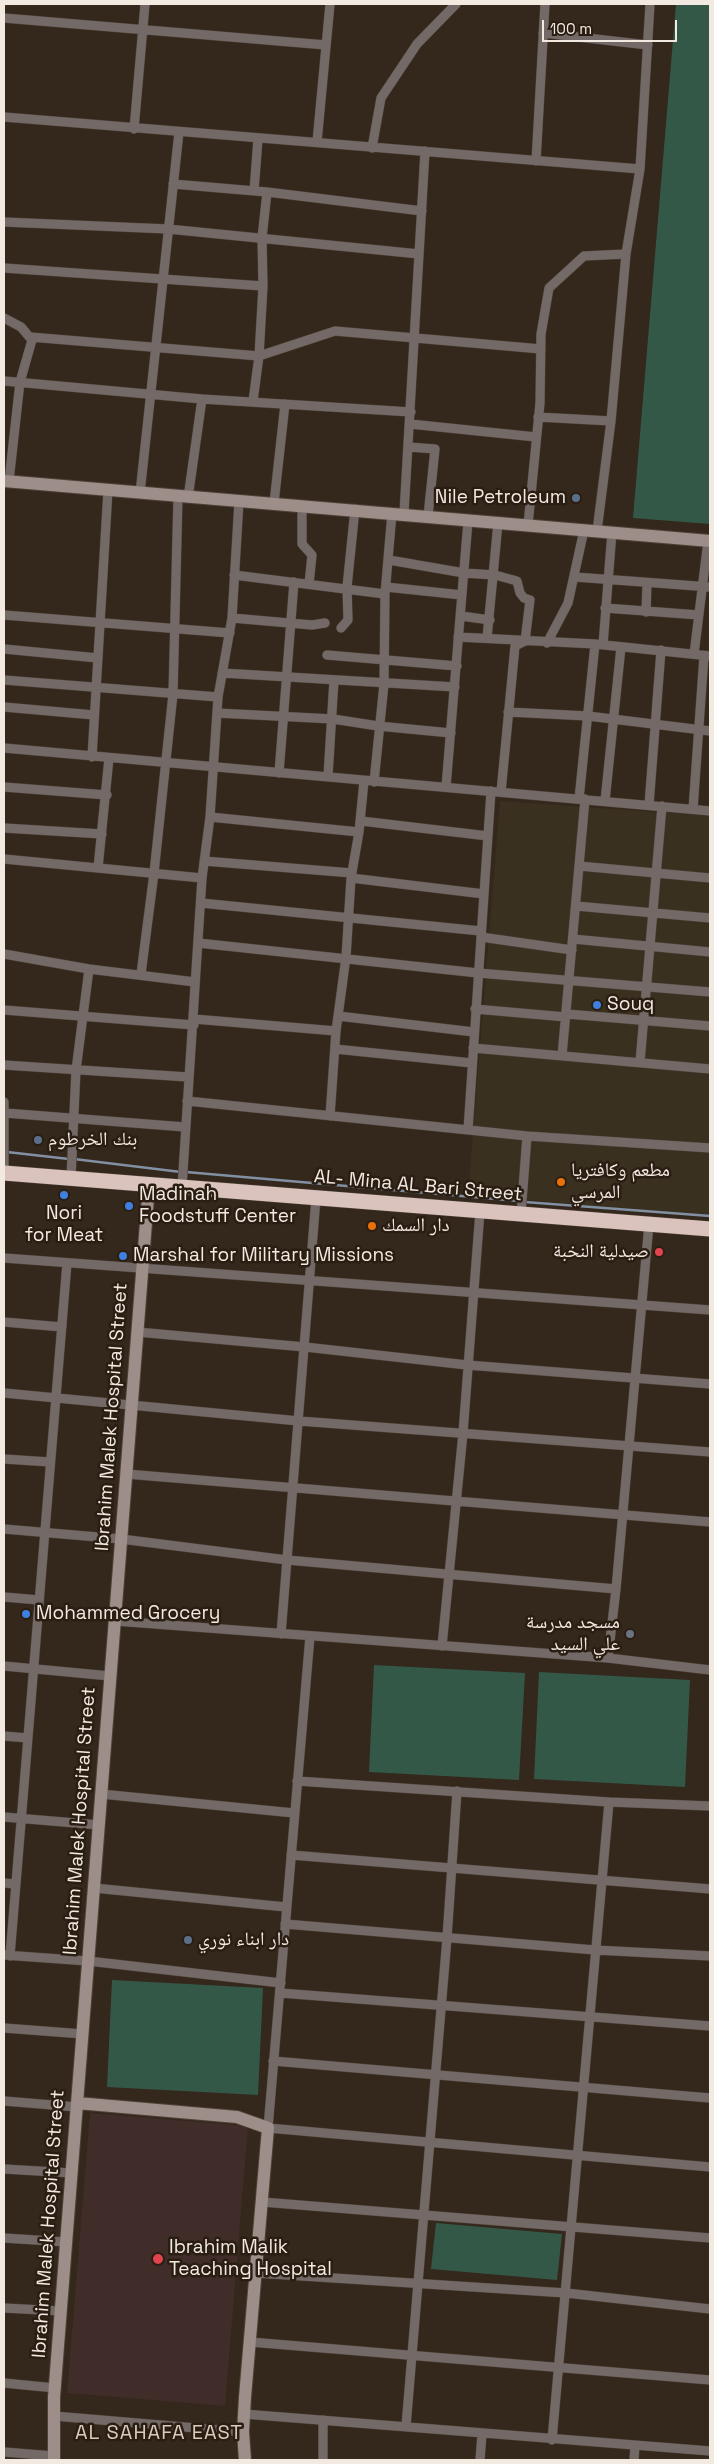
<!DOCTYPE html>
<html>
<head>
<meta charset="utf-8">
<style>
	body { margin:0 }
	#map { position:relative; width:714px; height:2464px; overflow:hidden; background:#34271c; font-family:"Space Grotesk",sans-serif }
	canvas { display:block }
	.frame { position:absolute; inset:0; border:5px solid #f2e9e1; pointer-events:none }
	.scale { position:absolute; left:542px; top:20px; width:135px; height:22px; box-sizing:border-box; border:2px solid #f2e9e1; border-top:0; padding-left:6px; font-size:15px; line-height:18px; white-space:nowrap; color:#f2e9e1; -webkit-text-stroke:4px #2a1e13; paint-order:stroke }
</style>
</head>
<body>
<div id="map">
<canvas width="714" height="2464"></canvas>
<div class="frame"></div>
<div class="scale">100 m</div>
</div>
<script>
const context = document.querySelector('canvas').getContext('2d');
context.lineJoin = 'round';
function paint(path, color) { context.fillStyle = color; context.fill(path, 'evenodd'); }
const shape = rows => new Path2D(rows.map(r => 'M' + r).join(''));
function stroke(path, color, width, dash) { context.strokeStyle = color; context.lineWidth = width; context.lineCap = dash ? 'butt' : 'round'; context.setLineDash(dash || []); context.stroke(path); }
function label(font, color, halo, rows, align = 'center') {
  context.font = font + ' "Space Grotesk","Noto Naskh Arabic",sans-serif'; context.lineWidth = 5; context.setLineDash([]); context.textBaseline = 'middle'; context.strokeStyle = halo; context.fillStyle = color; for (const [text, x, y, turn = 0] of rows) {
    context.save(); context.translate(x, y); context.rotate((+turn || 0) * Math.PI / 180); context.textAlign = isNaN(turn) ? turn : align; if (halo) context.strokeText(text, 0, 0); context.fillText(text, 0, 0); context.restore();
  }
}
const commercial = shape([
	[500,801,710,816,710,1217,468,1194]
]);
const medical = shape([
	[90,2113,248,2126,225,2406,67,2393]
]);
const green = shape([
	[676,4,710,4,710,524,633,518],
	[374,1665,525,1673,519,1780,369,1772],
	[539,1672,690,1680,685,1787,534,1779],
	[112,1980,263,1988,258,2095,107,2087],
	[436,2223,562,2234,557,2280,431,2269]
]);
const stream = shape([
	[7,1152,69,1159],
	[74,1159,181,1172],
	[186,1172,519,1201],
	[525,1202,710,1216]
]);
const street = shape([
	[4,18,326,45],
	[543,33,648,45],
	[4,117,640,169],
	[134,129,145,4],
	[317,142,330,4],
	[372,148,381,98,417,44,456,4],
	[536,161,545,4],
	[173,184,267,192,422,211],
	[254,191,258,139],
	[4,222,168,229,419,254],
	[4,268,263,286],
	[4,318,21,327,32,340,20,382,9,481],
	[30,337,259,356,335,331,541,349],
	[4,381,202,399,411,412],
	[253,401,259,356,263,286,262,238,267,192],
	[538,417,611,421],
	[410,424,536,437],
	[409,447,435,449,428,516],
	[140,493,179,132],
	[188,498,202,399],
	[274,503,285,404],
	[302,506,302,544,312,555,309,584],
	[404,513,425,151],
	[528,525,540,403,541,334,549,288,584,256,626,254],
	[597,531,611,421,626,254,640,169,650,4],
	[389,560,464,573,495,575,517,581,520,593,524,598,530,600,525,641,515,646,501,792],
	[234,575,385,594],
	[575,577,710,587],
	[386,587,462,595],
	[605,608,699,615],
	[646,612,647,584],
	[4,615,230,633],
	[461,616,490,620],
	[232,618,312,625,325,623],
	[341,628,348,620,347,587,355,509],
	[458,637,595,644,710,656],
	[487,638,498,523],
	[547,643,568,603,584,530],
	[603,645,612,532],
	[4,649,98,658],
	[694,654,708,541],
	[327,655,457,666],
	[222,673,455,687],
	[4,680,218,697],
	[4,707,94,715],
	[508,712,588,716,710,731],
	[217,713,333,719,378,726,451,733],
	[4,748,710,811],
	[92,757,108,490],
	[279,773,294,582],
	[328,776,334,680],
	[374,782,384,684,385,594,392,513],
	[4,787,107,795],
	[446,787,468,521],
	[579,799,595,644],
	[605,801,621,647],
	[649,805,661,650],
	[693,809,704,656],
	[210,817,359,832],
	[361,821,488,836],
	[4,828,102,834],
	[4,859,202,878],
	[204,861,352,873],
	[579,866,710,878],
	[98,868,109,758],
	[351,878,484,894],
	[201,903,481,931],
	[576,906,710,918],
	[481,937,572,950],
	[573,939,710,952],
	[198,943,478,973,710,992],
	[4,954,89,969,195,982],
	[141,974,154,873,173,694,178,497],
	[475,1009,566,1017],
	[4,1010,194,1025],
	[567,1014,710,1026],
	[338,1016,474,1032],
	[194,1019,336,1031],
	[473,1048,710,1069],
	[335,1049,472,1063],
	[562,1056,585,799],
	[640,1062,662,806],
	[4,1065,188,1077],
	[187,1101,527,1136,710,1148],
	[4,1102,4,1173],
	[5,1113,185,1127],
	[330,1116,336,1031,346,957,351,878,359,832,364,781],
	[468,1130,491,791],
	[71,1178,76,1070,89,969],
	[182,1187,202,878,210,817,218,697,232,618,239,501],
	[521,1214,527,1136],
	[4,1258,710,1310],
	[4,1322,62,1327],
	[137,1332,305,1347,467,1365,710,1384],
	[4,1393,299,1421,710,1452],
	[4,1459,50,1462],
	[126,1474,710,1522],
	[4,1529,121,1539,287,1560,616,1589],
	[4,1597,39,1600],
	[115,1621,608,1658,710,1670],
	[281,1634,316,1198],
	[310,1636,268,2128,710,2167],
	[442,1646,463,1433,480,1211],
	[608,1658,616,1589,649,1224],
	[4,1666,110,1676],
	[4,1736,28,1738],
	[297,1781,609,1802,710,1806],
	[101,1794,294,1813],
	[4,1817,99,1825],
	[291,1855,710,1889],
	[4,1883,15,1884],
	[94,1888,286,1907],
	[285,1924,595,1950,710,1956],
	[4,1955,88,1961,281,1983],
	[10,1956,67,1263],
	[280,1993,710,2026],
	[4,2028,83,2034],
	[273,2061,710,2098],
	[4,2101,77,2107],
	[4,2169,72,2173],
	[262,2202,710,2238],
	[4,2238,66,2242],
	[256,2273,566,2293,710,2309],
	[4,2308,61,2311],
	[250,2342,710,2380],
	[4,2383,55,2388],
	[244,2414,710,2451],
	[54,2416,243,2432],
	[406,2426,447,1938,457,1791],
	[552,2440,609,1802],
	[4,2452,54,2456],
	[323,2460,323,2420],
	[480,2460,482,2434],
	[634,2460,635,2446]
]);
const secondary = shape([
	[4,481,710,541],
	[77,2103,237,2117,268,2128,245,2397,243,2432,245,2460],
	[54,2460,54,2397,149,1184]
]);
const highway = shape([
	[4,1173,710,1229]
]);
const markers = [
	[576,498,5,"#5c6f8a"],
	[597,1005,5,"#3f7fe0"],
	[38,1140,5,"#5c6f8a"],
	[561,1182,5,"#e8710a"],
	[64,1195,5,"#3f7fe0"],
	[129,1206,5,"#3f7fe0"],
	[372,1226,5,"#e8710a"],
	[659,1252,5,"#e0444e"],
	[123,1256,5,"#3f7fe0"],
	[26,1614,5,"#3f7fe0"],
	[630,1634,5,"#6b7280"],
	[188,1940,5,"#5c6f8a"],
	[158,2259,6,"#e0444e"]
];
const poiNames = [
	["Nile Petroleum",566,498,"right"],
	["Souq",607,1005],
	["بنك الخرطوم",48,1140],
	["مطعم وكافتريا",571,1171],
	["المرسي",571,1193],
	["Madinah",139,1195],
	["Foodstuff Center",139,1217],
	["Nori",64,1214,"center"],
	["for Meat",64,1236,"center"],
	["دار السمك",382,1226],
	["صيدلية النخبة",649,1252,"right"],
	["Marshal for Military Missions",133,1256],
	["Mohammed Grocery",36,1614],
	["مسجد مدرسة",620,1623,"right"],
	["علي السيد",620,1645,"right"],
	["دار ابناء نوري",198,1940],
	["Ibrahim Malik",169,2248],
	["Teaching Hospital",169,2270]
];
const streetNames = [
	["AL- Mina AL Bari Street",418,1186,5],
	["Ibrahim Malek Hospital Street",112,1417,-86],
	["Ibrahim Malek Hospital Street",80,1821,-86],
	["Ibrahim Malek Hospital Street",49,2224,-86]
];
const neighbourhoodNames = [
	["AL SAHAFA EAST",159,2434]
];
paint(commercial, '#3a3020');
paint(medical, '#402c28');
paint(green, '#345848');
stroke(stream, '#8290a3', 2.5);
stroke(street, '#4f4238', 10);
stroke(secondary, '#4f4238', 14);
stroke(highway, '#4f4238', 16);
stroke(street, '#736a67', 9);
stroke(secondary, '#9d8e89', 12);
stroke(highway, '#dac3bc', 15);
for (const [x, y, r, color] of markers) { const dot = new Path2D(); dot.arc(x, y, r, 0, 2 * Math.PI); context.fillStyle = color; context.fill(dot); stroke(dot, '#2a1e13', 2); }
label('19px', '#f2e9e1', '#2a1e13', poiNames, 'left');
label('19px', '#f2e9e1', '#2a1e13', streetNames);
context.letterSpacing = '1px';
label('20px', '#dccbbc', '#2a1e13', neighbourhoodNames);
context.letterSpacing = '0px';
</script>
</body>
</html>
